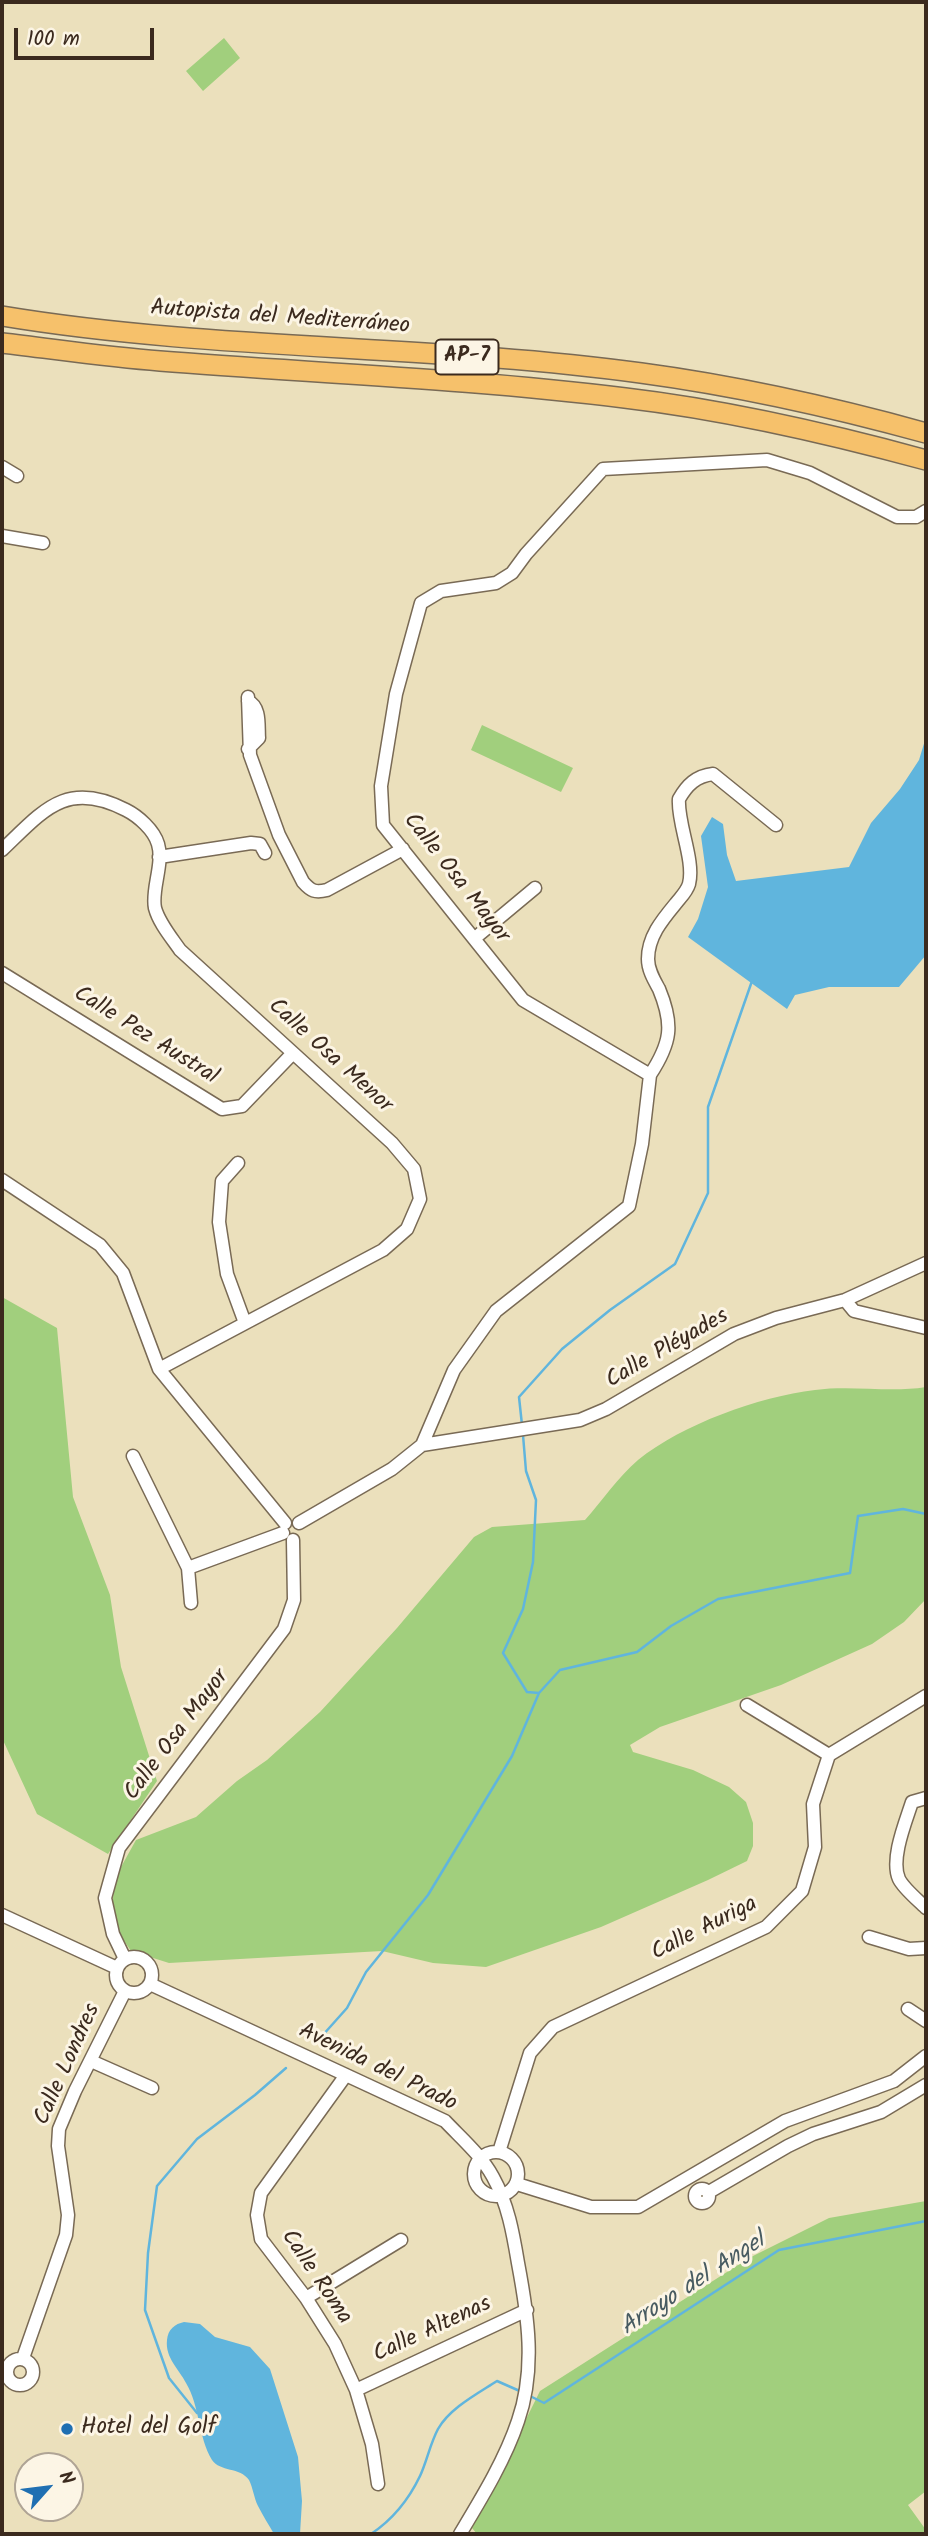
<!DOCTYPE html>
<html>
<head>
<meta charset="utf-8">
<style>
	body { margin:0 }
	#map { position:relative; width:928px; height:2536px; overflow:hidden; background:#ebe0bc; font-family:Kalam,sans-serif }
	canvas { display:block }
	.frame { position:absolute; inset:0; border:4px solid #3b2a1e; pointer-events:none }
	.north { position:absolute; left:14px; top:2452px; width:70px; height:70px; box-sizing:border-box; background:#fcf5e5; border:2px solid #afa495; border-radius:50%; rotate:62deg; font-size:19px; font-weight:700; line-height:28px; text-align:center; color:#3b2a1e }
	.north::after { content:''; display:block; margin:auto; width:24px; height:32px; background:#1f6fb2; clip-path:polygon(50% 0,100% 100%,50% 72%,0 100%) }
	.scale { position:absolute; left:14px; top:28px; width:140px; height:32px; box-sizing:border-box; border:4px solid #3b2a1e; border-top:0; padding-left:9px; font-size:21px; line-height:24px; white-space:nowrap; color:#3b2a1e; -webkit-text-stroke:5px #fcf5e5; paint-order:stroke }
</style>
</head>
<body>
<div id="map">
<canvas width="928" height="2536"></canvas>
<div class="frame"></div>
<div class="north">N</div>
<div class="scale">100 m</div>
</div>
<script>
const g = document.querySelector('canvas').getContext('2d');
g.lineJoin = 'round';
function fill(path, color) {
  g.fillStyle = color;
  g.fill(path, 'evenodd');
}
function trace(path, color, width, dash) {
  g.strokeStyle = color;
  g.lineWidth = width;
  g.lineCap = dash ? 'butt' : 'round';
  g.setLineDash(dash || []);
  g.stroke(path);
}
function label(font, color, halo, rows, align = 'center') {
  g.font = font + ' Kalam,sans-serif';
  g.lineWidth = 6;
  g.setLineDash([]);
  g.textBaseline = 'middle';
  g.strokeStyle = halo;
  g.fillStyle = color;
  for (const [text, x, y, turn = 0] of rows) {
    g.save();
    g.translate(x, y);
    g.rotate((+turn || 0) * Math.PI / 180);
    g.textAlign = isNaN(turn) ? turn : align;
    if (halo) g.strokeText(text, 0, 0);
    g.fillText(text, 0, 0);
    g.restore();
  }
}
fill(new Path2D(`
	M 224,38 L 240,58 L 203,91 L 186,71 Z
	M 482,725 L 573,768 L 561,792 L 471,750 Z
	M 2,1297 L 57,1328 L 73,1497 L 110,1595 L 121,1667 L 157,1781 L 108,1854 L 37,1814 L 2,1738 Z
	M 926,1387 L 926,1599 L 904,1622 L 872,1644 L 781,1685 L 660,1727 L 630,1745 L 633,1752 L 693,1770 L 729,1787 L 746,1802 L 753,1823 L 753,1846 L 747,1861 L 708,1880 L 601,1927 L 486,1967 L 433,1963 L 382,1951 L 169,1963 L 131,1951 L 120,1935 L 112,1905 L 116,1876 L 136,1840 L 196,1817 L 237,1781 L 267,1760 L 320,1712 L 397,1628 L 474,1537 L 492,1527 L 585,1520 C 602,1501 618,1477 638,1460 C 683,1424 758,1397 815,1390 C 852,1385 890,1393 926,1387 Z
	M 926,2201 L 926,2491 L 908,2505 L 926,2530 L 926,2534 L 477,2534 L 472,2528 L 540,2391 L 749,2258 L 829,2218 Z`), '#a1cf7d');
fill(new Path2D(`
	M 926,737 L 926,955 L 899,987 L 829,987 L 795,995 L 787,1009 L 688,937 L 698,919 L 708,887 L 701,836 L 712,817 L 723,824 L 727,855 L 736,881 L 849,867 L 871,823 L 900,789 L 919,760 Z
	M 184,2322 L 200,2324 L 215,2337 L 250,2347 L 270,2369 L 298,2457 L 302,2501 L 300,2534 L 274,2534 C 269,2525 263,2516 258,2506 C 254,2498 253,2488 249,2480 C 240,2467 220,2472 212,2460 C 198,2437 200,2406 186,2383 C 179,2369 165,2358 167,2340 C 168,2329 175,2324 184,2322 Z`), '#60b5dd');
trace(new Path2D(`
	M 522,1425 L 519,1397 L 562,1349 L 610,1310 L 675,1264 L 708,1193 L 708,1107 L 752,981
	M 523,1435 L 526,1471 L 536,1500 L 533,1562 L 523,1609 L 503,1653 L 527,1692 L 539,1693
	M 322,2036 L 347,2008 L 366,1972 L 428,1895 L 512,1756 L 539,1693 L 560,1670 L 637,1652 L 671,1626 L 718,1599 L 850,1573 L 858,1516 L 903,1509 L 926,1514
	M 528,2395 L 544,2403 L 779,2250 L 926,2221
	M 197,2413 L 169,2378 L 145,2310 L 148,2253 L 157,2186 L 197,2139 L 255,2095 L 286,2068
	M 371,2534 C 392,2520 409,2499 420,2476 C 427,2461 430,2444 438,2429 C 450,2408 477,2394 497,2381 L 522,2392`), '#60b5dd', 2.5);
const minor = new Path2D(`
	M 2,467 L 17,476
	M 2,536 L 43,543
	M 248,697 L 250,755 L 279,835 L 303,882 C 311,891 315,893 327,890 L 403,849
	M 248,749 L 259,738 C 258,726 261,707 248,701
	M 2,850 C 43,811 66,779 126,810 C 138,816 154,830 158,844 C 164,864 151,890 155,908 C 159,923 171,937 180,950 L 392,1143 L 414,1169 L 420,1199 L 407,1229 L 383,1250 L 159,1369
	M 159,857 L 251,843 L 260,844 L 265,853
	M 475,938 L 535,888
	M 2,973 L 222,1109 L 242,1106 L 293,1053
	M 650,1075 C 671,1043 674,1025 659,989 C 654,980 648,970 648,959 C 648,936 663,919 677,902 C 681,897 687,891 689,884 C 695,860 677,823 679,799 C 687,785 696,776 713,774 L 776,825
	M 238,1163 L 222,1181 L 219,1222 L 227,1274 L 245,1323
	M 2,1180 L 100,1245 L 123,1273 L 159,1369 L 285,1523
	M 845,1300 L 854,1311 L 926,1328
	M 422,1445 L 580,1420 L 606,1409 L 734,1334 L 776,1318 L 845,1300 L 926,1263
	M 133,1456 L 188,1568 L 191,1603
	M 299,1523 L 392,1469 L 422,1445 L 454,1370 L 496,1311 L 629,1206 L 642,1144 L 650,1075 L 523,1000 L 383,825 L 381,786 L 396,694 L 421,603 L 441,591 L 496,583 L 512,573 L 526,554 L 603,469 L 767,460 L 810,473 L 897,517 L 916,517 L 926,511
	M 188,1568 L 283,1533
	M 747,1705 L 829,1755
	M 926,1798 L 912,1802 C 906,1821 890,1859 899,1879 C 904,1889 918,1900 926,1908
	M 2,1915 L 117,1968
	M 869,1937 L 909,1949 L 926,1948
	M116 1975a18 18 0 1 1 36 0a18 18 0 1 1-36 0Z
	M 125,1959 L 113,1934 L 105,1898 L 119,1848 L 284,1629 L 294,1600 L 293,1540
	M 150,1984 L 445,2121 C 462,2139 481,2155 493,2177 C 508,2204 513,2233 518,2263 C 528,2316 536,2369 518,2421 C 505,2460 481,2499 460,2534
	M 908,2009 L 926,2021
	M 91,2061 L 152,2088
	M 346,2075 L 261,2193 L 257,2215 L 261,2239 L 306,2298 L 335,2344 L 356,2390 L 372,2444 L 378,2484
	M474 2174a22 22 0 1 1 44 0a22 22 0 1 1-44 0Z
	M 499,2152 L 530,2053 L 553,2027 L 766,1927 L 802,1891 L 815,1847 L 813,1804 L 829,1755 L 926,1696
	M 517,2184 L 591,2207 L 638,2207 L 785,2121 L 894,2081 L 926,2056
	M695 2196a7 7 0 1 1 14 0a7 7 0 1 1-14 0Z
	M 709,2192 L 788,2146 L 813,2134 L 881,2112 L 926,2085
	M 306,2298 L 401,2240
	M 23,2358 L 66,2235 L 68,2215 L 58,2146 L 59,2129 L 75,2091 L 125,1991
	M7 2372a13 13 0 1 1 26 0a13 13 0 1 1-26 0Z
	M 356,2390 L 527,2310`);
const highway = new Path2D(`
	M 2,316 C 213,351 429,344 641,373 C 738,386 832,407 926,433
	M 2,343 C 54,349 107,357 160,361 C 315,373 471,379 625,398 C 727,410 827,433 926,460`);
trace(minor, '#796a55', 15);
trace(highway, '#796a55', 22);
trace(minor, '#fff', 12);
trace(highway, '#f6c16b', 19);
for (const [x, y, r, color] of [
	[67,2429,7,"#1f6fb2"]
]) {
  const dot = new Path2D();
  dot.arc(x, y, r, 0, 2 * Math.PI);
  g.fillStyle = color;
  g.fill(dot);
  trace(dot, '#fcf5e5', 2.5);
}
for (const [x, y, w] of [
	[467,357,63]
]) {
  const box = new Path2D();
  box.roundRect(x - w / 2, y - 17.5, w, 35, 5);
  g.fillStyle = '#fcf5e5';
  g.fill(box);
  trace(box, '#3b2a1e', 2);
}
label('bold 21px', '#3b2a1e', null, [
	["AP-7",467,357]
]);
label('23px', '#3b2a1e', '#fcf5e5', [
	["Autopista del Mediterráneo",280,319,4],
	["Calle Osa Mayor",455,879,52],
	["Calle Pez Austral",145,1037,32],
	["Calle Osa Menor",329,1057,42],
	["Calle Pléyades",668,1350,-30],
	["Calle Osa Mayor",178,1736,-53],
	["Calle Auriga",705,1930,-27],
	["Calle Londres",69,2065,-66],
	["Avenida del Prado",377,2069,26],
	["Calle Roma",315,2278,56],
	["Calle Altenas",433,2331,-25]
]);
label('23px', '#3b2a1e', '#fcf5e5', [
	["Hotel del Golf",81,2429]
], 'left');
label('italic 24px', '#485b61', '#fcf5e5', [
	["Arroyo del Angel",694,2286,-33]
]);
</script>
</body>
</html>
